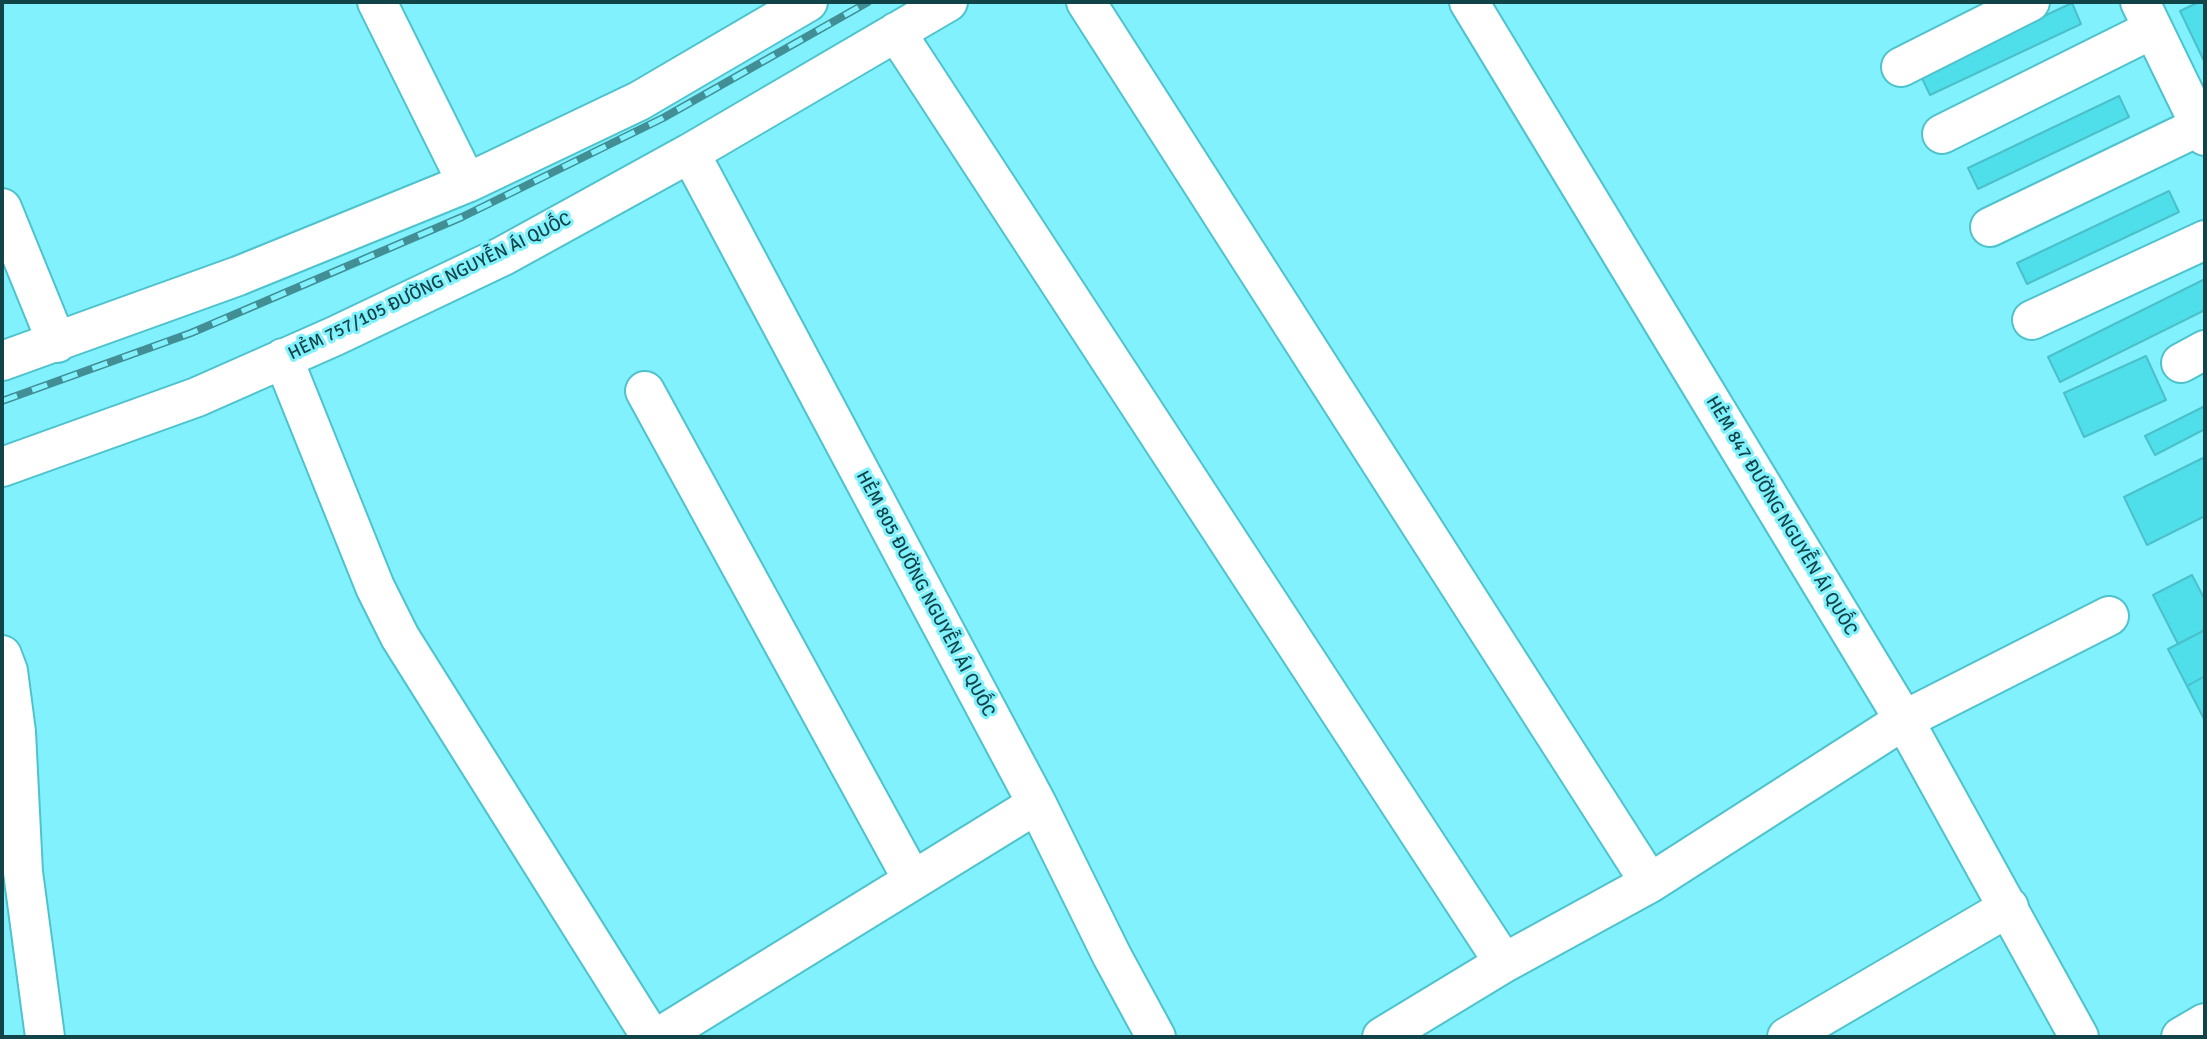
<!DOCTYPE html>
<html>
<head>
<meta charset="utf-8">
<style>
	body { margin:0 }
	#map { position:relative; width:2207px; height:1039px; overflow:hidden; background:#81f2fd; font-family:Signika,sans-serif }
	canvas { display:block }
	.frame { position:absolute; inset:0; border:4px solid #114448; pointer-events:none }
</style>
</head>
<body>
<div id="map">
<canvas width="2207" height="1039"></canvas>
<div class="frame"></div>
</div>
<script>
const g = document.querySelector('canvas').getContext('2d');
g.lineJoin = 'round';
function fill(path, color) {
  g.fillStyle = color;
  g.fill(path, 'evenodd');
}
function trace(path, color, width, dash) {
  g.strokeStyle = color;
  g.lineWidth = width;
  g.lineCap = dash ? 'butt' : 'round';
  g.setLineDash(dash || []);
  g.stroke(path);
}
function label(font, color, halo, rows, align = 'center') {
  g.font = font + ' Signika,sans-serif';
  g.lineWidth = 6;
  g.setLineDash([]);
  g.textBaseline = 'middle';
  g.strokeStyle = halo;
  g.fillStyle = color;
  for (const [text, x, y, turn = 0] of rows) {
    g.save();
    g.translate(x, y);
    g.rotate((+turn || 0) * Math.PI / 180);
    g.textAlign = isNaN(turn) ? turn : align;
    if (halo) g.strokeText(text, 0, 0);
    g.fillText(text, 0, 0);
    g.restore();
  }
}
const building = new Path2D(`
	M 2199,2 L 2205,2 L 2205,63 L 2180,11 Z
	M 2072,3 L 2081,24 L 1930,95 L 1920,74 Z
	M 2119,96 L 2129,117 L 1978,189 L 1968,168 Z
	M 2169,191 L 2179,212 L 2027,284 L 2017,263 Z
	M 2205,279 L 2205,310 L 2060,382 L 2048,357 Z
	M 2146,356 L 2166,400 L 2084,437 L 2064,393 Z
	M 2205,406 L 2205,429 L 2155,455 L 2145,436 Z
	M 2205,457 L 2205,516 L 2147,545 L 2124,497 Z
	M 2192,575 L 2205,600 L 2205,630 L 2178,644 L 2153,595 Z
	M 2205,630 L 2205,676 L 2187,686 L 2168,649 Z
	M 2205,676 L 2205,721 L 2187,686 Z`);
fill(building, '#4fdfeb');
trace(building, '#4bc0cb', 2);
const minor = new Path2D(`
	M 377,2 L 467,183
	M 1086,2 L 1650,883
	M 1469,2 L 1904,720 L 2079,1037
	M 2140,2 L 2205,136
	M 896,32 L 1504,963
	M 1901,67 L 2030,2
	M 1942,134 L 2153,29
	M 690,153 L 1037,804 L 1112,956 L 1156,1037
	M 2,208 L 57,343
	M 1990,227 L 2200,126
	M 2032,320 L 2205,240
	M 283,358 L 375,587 L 400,637 L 651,1037
	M 2,361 L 238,276 L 467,183 L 639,101 L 808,2
	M 2181,363 L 2205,350
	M 645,391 L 912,879
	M 2,467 L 197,397 L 335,336 L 503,256 L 690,153 L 948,2
	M 2,655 L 8,671 L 16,732 L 23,872 L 45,1037
	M 659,1037 L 1037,804
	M 1382,1037 L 1504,963 L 1650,883 L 1904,720 L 2109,616
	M 1787,1037 L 2009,907
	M 2181,1037 L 2205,1023`);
trace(minor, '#4ec2cd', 42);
trace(minor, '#fff', 38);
const rail = new Path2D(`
	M 2,401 L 191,333 L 462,217 L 663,118 L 868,2`);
trace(rail, '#418e95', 8);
trace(rail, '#81f2fd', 5, [16]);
label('18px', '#114448', '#81f2fd', [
	["HẺM 757/105 ĐƯỜNG NGUYỄN ÁI QUỐC",430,287,-26],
	["HẺM 847 ĐƯỜNG NGUYỄN ÁI QUỐC",1781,516,59],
	["HẺM 805 ĐƯỜNG NGUYỄN ÁI QUỐC",925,594,62]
]);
</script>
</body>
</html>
